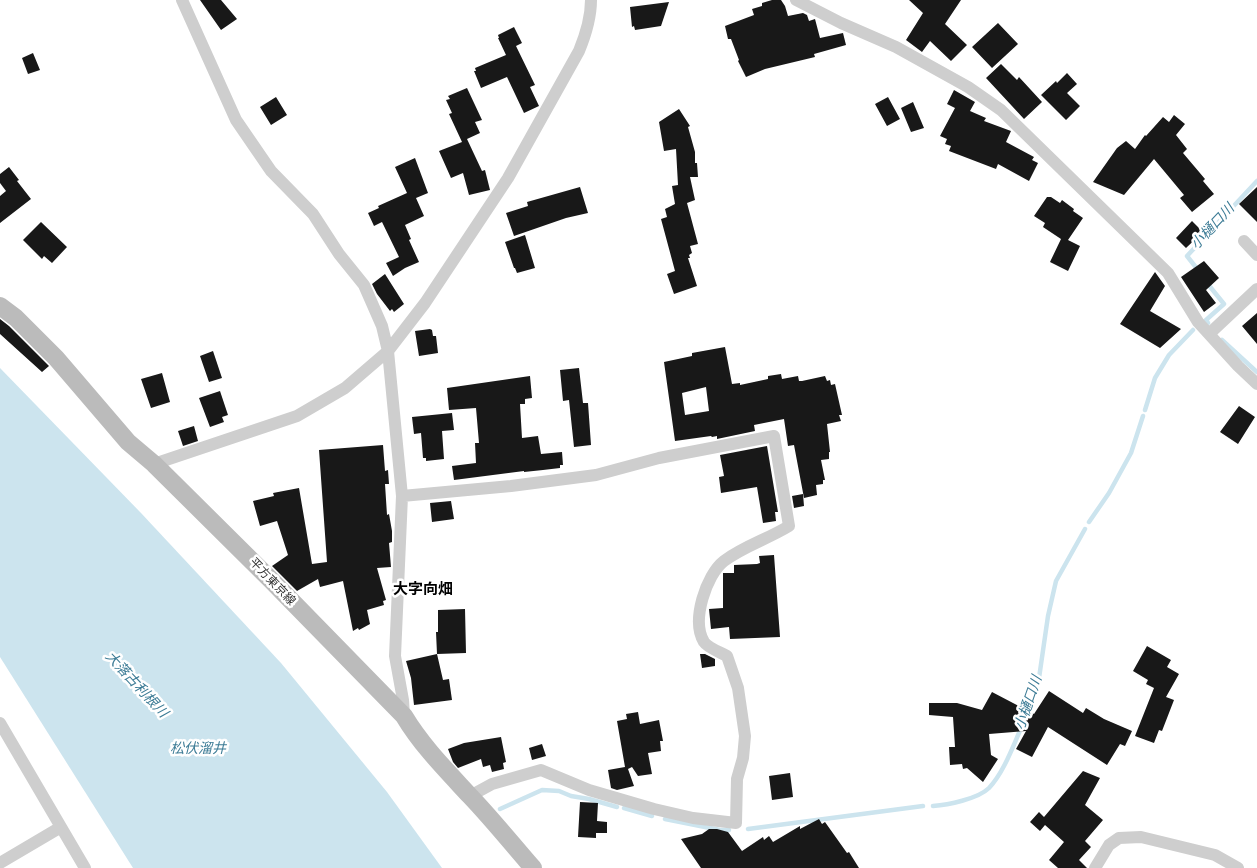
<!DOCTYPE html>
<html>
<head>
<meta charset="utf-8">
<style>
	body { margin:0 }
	canvas { display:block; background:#fff }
</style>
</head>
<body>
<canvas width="1257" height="868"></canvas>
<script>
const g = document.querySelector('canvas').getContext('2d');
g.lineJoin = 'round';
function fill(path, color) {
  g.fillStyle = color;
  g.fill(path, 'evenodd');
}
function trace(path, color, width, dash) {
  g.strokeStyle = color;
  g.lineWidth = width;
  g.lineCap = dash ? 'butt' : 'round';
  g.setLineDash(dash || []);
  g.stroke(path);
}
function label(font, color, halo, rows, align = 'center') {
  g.font = font + ' "Varela Round","Noto Sans JP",sans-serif';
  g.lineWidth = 5;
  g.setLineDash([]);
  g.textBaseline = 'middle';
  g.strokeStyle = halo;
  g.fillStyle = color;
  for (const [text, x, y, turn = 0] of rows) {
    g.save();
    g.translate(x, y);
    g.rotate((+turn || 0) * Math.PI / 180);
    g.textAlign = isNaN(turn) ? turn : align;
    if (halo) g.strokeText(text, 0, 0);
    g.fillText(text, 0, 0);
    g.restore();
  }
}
fill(new Path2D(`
	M 0,368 L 141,513 L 281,663 L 387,792 L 442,868 L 133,868 L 0,657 Z`), '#cce4ee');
trace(new Path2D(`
	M 1198,270 L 1187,256 L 1257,181
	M 1207,283 L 1224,304 L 1206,320 L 1208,323
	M 1222,340 L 1257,372
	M 1145,410 L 1155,378 L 1169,355 L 1193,330
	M 1089,522 L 1109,493 L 1131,453 L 1143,416
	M 1027,717 L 1038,685 L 1048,616 L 1056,581 L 1085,529
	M 933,806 C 947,805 978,799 989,788 C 1004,772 1013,746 1022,726
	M 624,808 L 652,816
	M 500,809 L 542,790 L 559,791 L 571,796 L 589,799 L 617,807
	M 665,819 L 720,830 L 729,830
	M 748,829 L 923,806`), '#cce4ee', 4.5);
fill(new Path2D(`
	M 200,0 L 221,0 L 237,19 L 221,30 Z
	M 772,0 L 781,0 L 785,6 L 788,16 L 803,13 L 807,15 L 809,21 L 815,19 L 820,38 L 843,33 L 846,45 L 814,54 L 815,57 L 765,69 L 746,77 L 738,61 L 739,60 L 731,39 L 728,39 L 725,26 L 754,15 L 752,9 L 762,6 L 762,3 Z
	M 909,0 L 961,0 L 945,24 L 967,45 L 951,61 L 930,41 L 922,52 L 906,40 L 923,13 Z
	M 669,2 L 661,26 L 635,30 L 634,26 L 632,27 L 630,7 Z
	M 998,23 L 1018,44 L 992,68 L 972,47 Z
	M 514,27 L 522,43 L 516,46 L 535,85 L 530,87 L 539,106 L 524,113 L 507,77 L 481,88 L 474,71 L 476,71 L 475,68 L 506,55 L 498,38 L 499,38 L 498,35 Z
	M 33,53 L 40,70 L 28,74 L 22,58 Z
	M 1001,64 L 1017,80 L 1019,77 L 1042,102 L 1024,119 L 986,78 Z
	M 1067,73 L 1077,84 L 1067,93 L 1080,106 L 1066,120 L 1041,95 L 1056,81 L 1057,83 Z
	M 467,88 L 482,120 L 475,122 L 480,133 L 467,139 L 482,171 L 485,170 L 490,190 L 469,195 L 463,173 L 451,178 L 439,151 L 462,142 L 449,114 L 452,113 L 446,100 L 450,99 L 448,96 Z
	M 954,90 L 975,102 L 970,111 L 986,118 L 984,121 L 1011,131 L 1006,142 L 1034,157 L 1032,160 L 1038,163 L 1029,181 L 998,164 L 996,169 L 949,151 L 951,146 L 945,144 L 947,139 L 940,136 L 955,108 L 947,104 Z
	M 276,97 L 287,115 L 271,125 L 260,107 Z
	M 888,97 L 900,119 L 887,126 L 875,104 Z
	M 913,102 L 924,128 L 911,132 L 901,108 Z
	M 679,109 L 690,126 L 688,127 L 695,152 L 695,163 L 697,163 L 698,177 L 690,177 L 695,200 L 687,203 L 698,244 L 690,246 L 692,253 L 689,255 L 690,258 L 688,258 L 697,286 L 674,294 L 667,274 L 675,271 L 661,219 L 667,217 L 665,209 L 675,204 L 672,186 L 678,185 L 676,149 L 664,151 L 659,122 Z
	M 1174,115 L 1185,124 L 1176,135 L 1187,149 L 1183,153 L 1205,179 L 1203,181 L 1214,194 L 1192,212 L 1180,198 L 1184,195 L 1154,159 L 1124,195 L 1093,182 L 1117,148 L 1126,141 L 1135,149 L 1145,135 L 1146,136 L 1163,117 L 1169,122 Z
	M 415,158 L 428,193 L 416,198 L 424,216 L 405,225 L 411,239 L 409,240 L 419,262 L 405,268 L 393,276 L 386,263 L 399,257 L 382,222 L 374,226 L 368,213 L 379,208 L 378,206 L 407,193 L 395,167 Z
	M 9,167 L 19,180 L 17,181 L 31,199 L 0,223 L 0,196 L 6,191 L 0,183 L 0,174 Z
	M 580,187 L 588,213 L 566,218 L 514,236 L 506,213 L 528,206 L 527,202 Z
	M 1257,187 L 1257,222 L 1239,204 Z
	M 1047,197 L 1051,197 L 1060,203 L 1062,200 L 1074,209 L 1073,211 L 1083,218 L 1068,240 L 1080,246 L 1068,271 L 1050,262 L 1061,239 L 1043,227 L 1045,223 L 1034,216 Z
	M 1192,221 L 1203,232 L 1186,248 L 1176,238 Z
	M 41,222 L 67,247 L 52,263 L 44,256 L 42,259 L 23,240 Z
	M 525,235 L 535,268 L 517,273 L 515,268 L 514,268 L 505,242 Z
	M 1204,261 L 1219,278 L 1206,290 L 1216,303 L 1204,312 L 1181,277 Z
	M 1155,272 L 1165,286 L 1150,311 L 1181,329 L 1160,348 L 1120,324 Z
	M 385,274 L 404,304 L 394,312 L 392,309 L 390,311 L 377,294 L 372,284 Z
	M 1257,313 L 1257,344 L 1242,326 Z
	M 0,319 L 9,326 L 49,366 L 42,372 L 0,334 Z
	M 430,329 L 432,330 L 433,336 L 436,336 L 438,353 L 419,356 L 415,331 Z
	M 725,347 L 732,384 L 740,383 L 740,385 L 768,379 L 768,376 L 781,374 L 782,379 L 798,376 L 799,381 L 802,381 L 825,376 L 827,381 L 830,380 L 831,385 L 835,384 L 842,415 L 839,415 L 841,421 L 827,424 L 830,452 L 829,452 L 829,459 L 821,460 L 825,480 L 823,480 L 823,484 L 816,485 L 817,495 L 804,498 L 794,445 L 788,446 L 784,419 L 754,425 L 755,431 L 717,439 L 717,436 L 712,437 L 711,436 L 675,441 L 664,362 L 692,356 L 692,353 ZM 706,387 L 709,411 L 685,415 L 682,393 Z
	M 213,351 L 222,378 L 209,382 L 200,356 Z
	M 579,368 L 583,403 L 588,403 L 591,445 L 574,447 L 569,400 L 563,401 L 560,370 Z
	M 162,373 L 170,402 L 151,408 L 141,379 Z
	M 530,376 L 532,398 L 525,399 L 525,404 L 520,404 L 522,438 L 538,436 L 541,454 L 562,452 L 563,465 L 560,465 L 560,468 L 543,470 L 524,472 L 524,471 L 454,480 L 452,466 L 476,463 L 475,443 L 479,443 L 476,408 L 449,410 L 447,388 Z
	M 220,391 L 228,415 L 222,417 L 224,422 L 210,427 L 199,398 Z
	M 1239,406 L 1255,417 L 1238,444 L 1220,432 Z
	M 452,413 L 454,430 L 442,431 L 444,459 L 426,461 L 426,458 L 423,458 L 421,433 L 414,434 L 412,417 Z
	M 194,426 L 198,441 L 183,446 L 178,431 Z
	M 383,445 L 385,471 L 388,470 L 389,484 L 385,484 L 387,515 L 389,514 L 392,531 L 392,542 L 389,543 L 391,567 L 377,568 L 386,600 L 383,601 L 384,605 L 367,610 L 370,624 L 359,630 L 358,628 L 353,631 L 343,581 L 320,587 L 318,579 L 297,591 L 272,566 L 288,555 L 277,521 L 260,526 L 253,501 L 274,496 L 273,493 L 299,488 L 312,564 L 327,562 L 319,450 Z
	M 767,446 L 778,512 L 775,512 L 776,521 L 763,523 L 757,487 L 721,493 L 719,477 L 724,476 L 720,455 Z
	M 803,494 L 804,506 L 794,508 L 792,496 Z
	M 451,501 L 454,519 L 432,522 L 430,503 Z
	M 774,555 L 780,637 L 730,639 L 729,627 L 711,629 L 709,609 L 723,608 L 723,573 L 734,573 L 734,565 L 757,564 L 760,563 L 759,556 Z
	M 465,609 L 466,653 L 437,654 L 436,632 L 438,632 L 438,610 Z
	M 1147,646 L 1171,660 L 1167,667 L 1179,674 L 1166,697 L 1174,700 L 1162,731 L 1159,730 L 1154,743 L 1135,736 L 1154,688 L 1146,684 L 1148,680 L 1133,671 Z
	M 437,654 L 443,680 L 449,679 L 452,700 L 414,705 L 411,678 L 406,661 Z
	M 700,654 L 705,654 L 715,659 L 715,666 L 702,668 Z
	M 1049,691 L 1083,713 L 1086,708 L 1104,719 L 1132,731 L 1125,746 L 1120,744 L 1107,765 L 1048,727 L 1032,757 L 1016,749 L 1026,731 L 989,734 L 991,755 L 998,759 L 983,782 L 967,768 L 963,769 L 962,764 L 950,765 L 949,747 L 955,747 L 953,717 L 929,715 L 929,703 L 957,703 L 982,710 L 992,692 L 1034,714 Z
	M 638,712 L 640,724 L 659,720 L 663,741 L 660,741 L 661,751 L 648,753 L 652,774 L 638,776 L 632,767 L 628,769 L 634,786 L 617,790 L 611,788 L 608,770 L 625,767 L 617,721 L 627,719 L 626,714 Z
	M 501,737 L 506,762 L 503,763 L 504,769 L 492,772 L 490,765 L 483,767 L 481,759 L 458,768 L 453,762 L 448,749 L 464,743 Z
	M 542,744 L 546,756 L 532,760 L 529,748 Z
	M 1083,771 L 1100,778 L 1085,805 L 1103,820 L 1085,841 L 1091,847 L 1079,860 L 1087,868 L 1058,868 L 1049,860 L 1064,842 L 1045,825 L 1040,831 L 1030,822 L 1039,812 L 1044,817 Z
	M 790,773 L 793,797 L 772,800 L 769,776 Z
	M 580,802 L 598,803 L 597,821 L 607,822 L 607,833 L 596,833 L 596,838 L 578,837 Z
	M 819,819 L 822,824 L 825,822 L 847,853 L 849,852 L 859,868 L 701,868 L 681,839 L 702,834 L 709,829 L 717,829 L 728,832 L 742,851 L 763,837 L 764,840 L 769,836 L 773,842 L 800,826 L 800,829 Z`), '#181818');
trace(new Path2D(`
	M 182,0 L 236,120 L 271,171 L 313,214 L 339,254 L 364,285 L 382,326 L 388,351 L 402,496 L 395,656 L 403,700 L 404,716
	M 796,0 L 841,23 L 896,47 L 968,87 L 1001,110 L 1168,273 L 1198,322 L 1238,366 L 1257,384
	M 1244,241 L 1257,255
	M 1209,334 L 1257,289
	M 154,464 L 297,416 L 345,388 L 388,351 L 425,303 L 508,178 L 579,51 C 586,34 591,18 591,0
	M 402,496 L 511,486 L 596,475 L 659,458 L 774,436 L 789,526 C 768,539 744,546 724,561 C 706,575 691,621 704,642 C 708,648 720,652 727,656 L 738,688 L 745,736 L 743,758 L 737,779 L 736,823 L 693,818 L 654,809 L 589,790 L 541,770 L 492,784 L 470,796
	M 0,723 L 85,868
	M 0,863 L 61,827
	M 1095,868 L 1109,845 L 1119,838 L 1141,837 L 1215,855 L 1238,868`), '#cecece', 12);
trace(new Path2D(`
	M 0,306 L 16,318 L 56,358 L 128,442 L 154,464 L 272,581 L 404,716 C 422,746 446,770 470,796 C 492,819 512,844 533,868`), '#bbb', 18);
label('12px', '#313131', '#fff', [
	["平方東京線",272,582,46]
]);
label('italic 14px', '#3d7c96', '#fff', [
	["小樋口川",1213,227,-47],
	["大落古利根川",136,685,47],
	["小樋口川",1029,703,-71],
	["松伏溜井",198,749]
]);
label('bold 15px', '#000', '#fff', [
	["大字向畑",423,590]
]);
</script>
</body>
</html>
